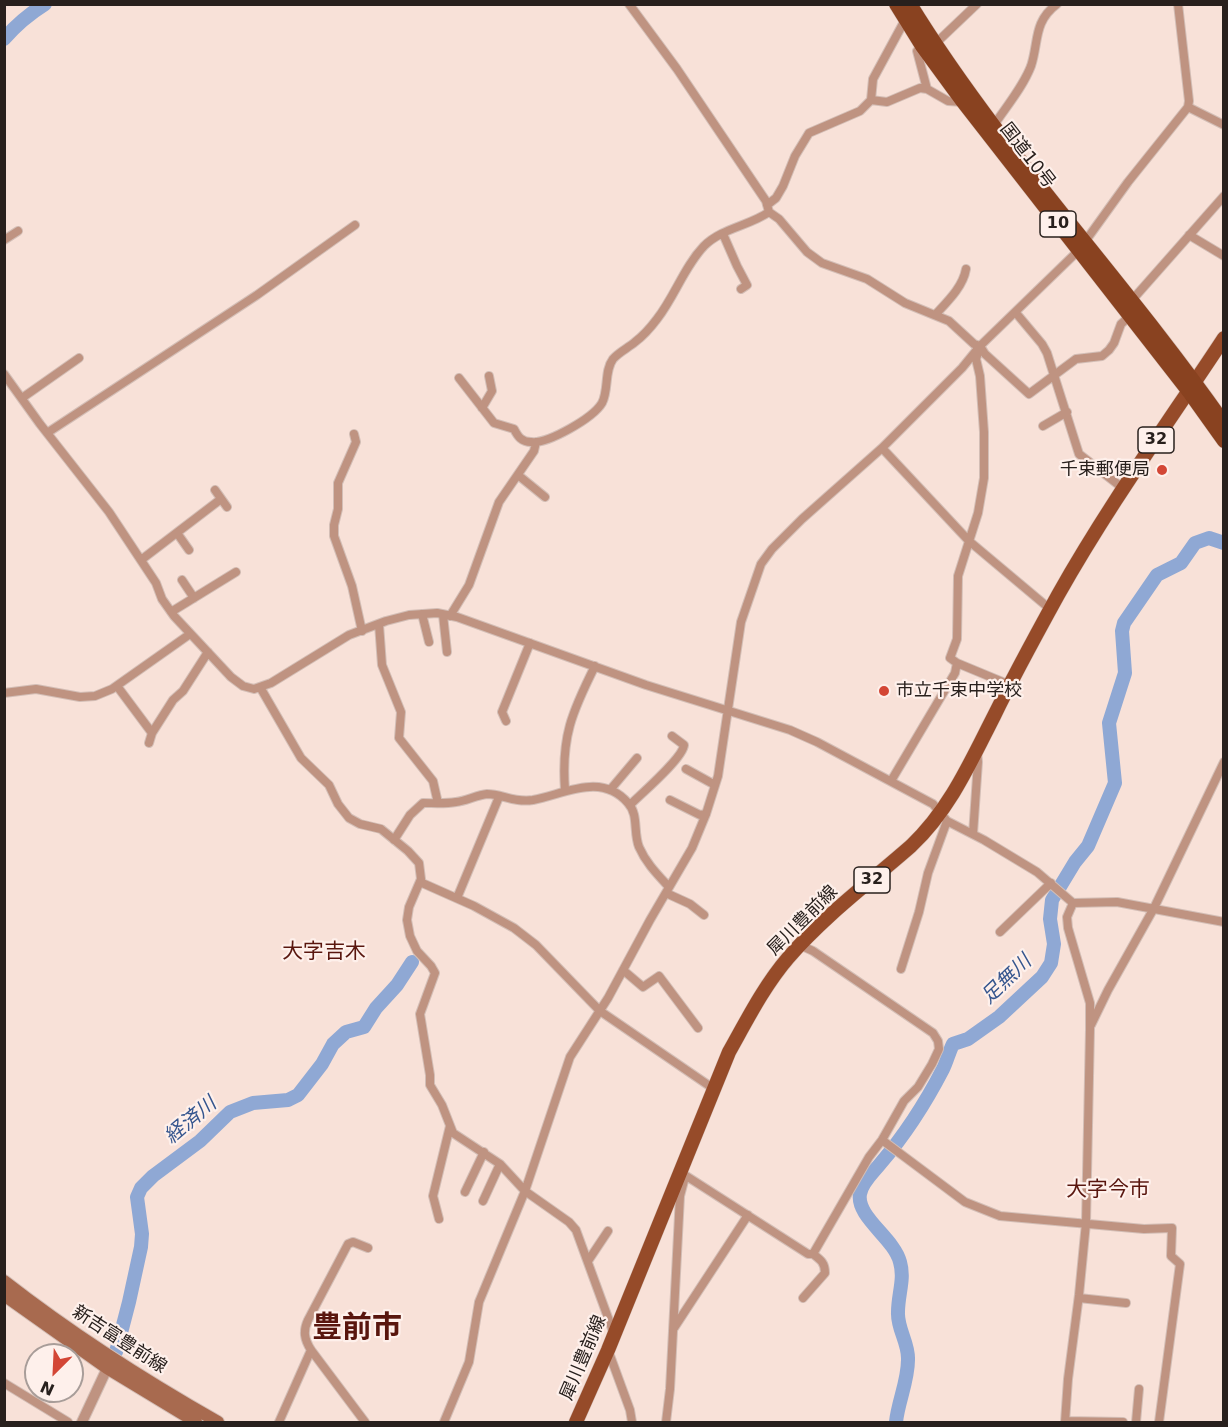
<!DOCTYPE html>
<html>
<head>
<meta charset="utf-8">
<style>
	body { margin:0 }
	#map { position:relative; width:1228px; height:1427px; overflow:hidden; background:#f8e1d8; font-family:"DejaVu Sans",sans-serif }
	canvas { display:block }
	.frame { position:absolute; inset:0; border:6px solid #28201d; pointer-events:none }
	.north { position:absolute; left:24px; top:1343px; width:60px; height:60px; box-sizing:border-box; background:#fef0eb; border:2px solid #a89d99; border-radius:50%; rotate:204deg; font-size:16px; font-weight:700; line-height:24px; text-align:center; color:#28201d }
	.north::after { content:''; display:block; margin:auto; width:21px; height:27px; background:#d34635; clip-path:polygon(50% 0,100% 100%,50% 72%,0 100%) }
</style>
</head>
<body>
<div id="map">
<canvas width="1228" height="1427"></canvas>
<div class="frame"></div>
<div class="north">N</div>
</div>
<script>
const g = document.querySelector('canvas').getContext('2d');
g.lineJoin = 'round';
function trace(path, color, width, dash) {
  g.strokeStyle = color;
  g.lineWidth = width;
  g.lineCap = dash ? 'butt' : 'round';
  g.setLineDash(dash || []);
  g.stroke(path);
}
function label(font, color, halo, rows, align = 'center') {
  g.font = font + ' "DejaVu Sans","Noto Sans JP",sans-serif';
  g.lineWidth = 4.5;
  g.setLineDash([]);
  g.textBaseline = 'middle';
  g.strokeStyle = halo;
  g.fillStyle = color;
  for (const [text, x, y, turn = 0] of rows) {
    g.save();
    g.translate(x, y);
    g.rotate((+turn || 0) * Math.PI / 180);
    g.textAlign = isNaN(turn) ? turn : align;
    if (halo) g.strokeText(text, 0, 0);
    g.fillText(text, 0, 0);
    g.restore();
  }
}
trace(new Path2D(`
	M 4,39 C 16,25 29,14 45,4
	M 116,1352 L 129,1302 L 141,1247 L 142,1234 L 137,1197 L 141,1188 L 153,1176 L 200,1141 L 230,1112 L 253,1103 L 288,1100 L 298,1095 L 322,1064 L 333,1044 L 346,1032 L 364,1027 L 376,1008 L 397,985 L 412,962
	M 896,1422 C 898,1402 908,1381 908,1360 C 909,1343 897,1329 898,1312 C 898,1294 905,1279 900,1262 C 894,1238 856,1217 860,1194 C 862,1182 873,1173 880,1164 C 904,1136 926,1102 943,1069 C 947,1061 949,1052 953,1044 L 968,1039 L 999,1017 L 1042,977 L 1051,963 L 1054,944 L 1050,919 L 1052,900 L 1075,862 L 1088,846 L 1115,783 L 1109,723 L 1125,673 L 1122,631 L 1124,623 L 1157,575 L 1181,563 L 1195,543 L 1209,538 L 1224,543`), '#8fa8d4', 14);
const minor = new Path2D(`
	M 629,4 L 677,69 L 766,201 L 769,212 L 779,219 L 807,252 L 822,263 L 867,279 L 905,303 L 949,321 L 974,344 L 980,346 L 985,354 L 1029,394 L 1076,359 L 1102,356 L 1109,350 L 1114,343 L 1121,324 L 1130,316 L 1133,299 L 1224,196
	M 927,89 L 917,51 L 922,46 L 935,44 L 977,4
	M 871,100 L 887,102 L 920,88 L 927,89 L 948,101 L 963,102
	M 1188,107 L 1224,125
	M 994,125 C 1006,107 1023,87 1031,66 C 1039,42 1033,22 1057,4
	M 767,205 L 776,198 L 783,186 L 795,156 L 809,133 L 860,111 L 871,100 L 873,79 L 905,20
	M 723,234 L 737,266 L 747,285 L 741,289
	M 1189,235 L 1224,256
	M 4,240 L 18,231
	M 1016,313 L 1042,344 L 1047,353 L 1079,454 L 1124,489
	M 935,315 C 947,302 963,287 966,269
	M 979,349 L 976,359 L 980,376 L 984,432 L 984,478 L 978,513 L 958,576 L 957,639 L 950,658 L 957,663 L 1010,685
	M 4,374 L 40,424 L 109,512 L 156,583 L 162,599 L 174,616 L 231,677 L 243,686 L 254,689 L 271,683 L 349,635 L 386,621 L 409,615 L 437,613 L 457,617 L 646,685 L 790,730 L 817,742 L 933,804 L 947,821 L 984,840 L 1037,872 L 1073,903 L 1117,902 L 1224,922
	M 459,378 L 494,423 L 514,429 C 518,437 522,442 531,442 C 548,444 593,418 602,403 C 609,390 604,371 613,359 C 619,352 628,348 635,342 C 643,336 651,327 657,319 C 675,296 684,267 704,246 C 722,228 749,226 769,212
	M 22,398 L 79,358
	M 482,408 L 492,391 L 489,376
	M 1043,426 L 1067,412
	M 47,433 L 257,295 L 355,225
	M 354,434 L 356,442 L 338,483 L 338,509 L 334,525 L 334,536 L 352,586 L 362,631
	M 882,448 L 969,541 L 1050,609
	M 518,475 L 545,497
	M 215,490 L 227,507
	M 177,533 L 189,550
	M 141,560 L 221,499
	M 182,580 L 194,598
	M 171,612 L 236,572
	M 422,614 L 429,642
	M 443,615 L 447,652
	M 450,616 L 469,585 L 499,502 L 534,451 L 536,442
	M 379,624 L 382,665 L 401,712 L 399,738 L 433,781 L 438,803
	M 117,686 L 152,733 L 149,743
	M 260,687 L 301,758 L 329,785 L 338,804 L 349,818 L 360,824 L 381,829 L 408,851 L 419,863 L 421,879 L 409,907 L 407,920 L 410,936 L 417,951 L 431,966 L 435,973 L 420,1014 L 430,1075 L 430,1085 L 442,1105 L 453,1133 L 500,1164 L 525,1191 L 569,1222 L 576,1230 L 614,1334
	M 4,693 L 36,689 L 80,697 L 95,696 L 112,689 L 190,634
	M 506,721 L 502,712 L 530,643
	M 152,733 L 173,700 L 183,691 L 208,652
	M 686,769 L 715,785
	M 891,781 L 955,673 L 957,663
	M 565,790 C 561,737 572,712 595,666
	M 610,790 L 637,758
	M 670,800 L 700,815 L 706,814
	M 630,805 C 642,793 683,758 684,745 L 672,736
	M 973,834 L 978,762 L 977,751
	M 394,840 L 410,815 L 423,803 C 434,803 445,804 456,802 C 466,801 477,795 487,794 C 502,794 514,803 533,800 C 565,794 601,772 628,803 C 639,815 633,832 639,847 C 646,863 657,874 669,887
	M 420,882 L 474,906 L 514,928 L 536,945 L 600,1011 L 714,1089
	M 666,893 L 690,904 L 704,915
	M 457,898 L 499,797
	M 1000,932 L 1051,883
	M 901,969 L 919,912 L 928,873 L 947,821
	M 623,970 L 643,987 L 659,976 L 698,1028
	M 1091,1025 L 1108,990 L 1154,908 L 1224,762
	M 882,1140 L 965,1202 L 1000,1216 L 1144,1229 L 1172,1228 L 1171,1256 L 1180,1264 L 1159,1422
	M 680,1172 L 808,1254 L 813,1254 L 869,1157 L 882,1140 L 904,1101 L 918,1087 L 932,1064 L 939,1049 L 938,1041 L 933,1033 L 813,951 L 800,945
	M 465,1192 L 484,1152
	M 483,1201 L 500,1164
	M 439,1219 L 433,1196 L 450,1126
	M 588,1261 L 608,1231
	M 803,1298 L 825,1273 C 825,1263 821,1260 813,1254
	M 1079,1298 L 1126,1303
	M 674,1328 L 748,1215
	M 608,1350 L 630,1410 L 632,1422
	M 4,1383 L 68,1422
	M 1065,1421 L 1123,1422
	M 279,1422 L 311,1350
	M 365,1422 L 311,1350 C 304,1339 303,1331 308,1320 L 348,1244 L 353,1242 L 368,1248
	M 444,1422 L 469,1362 L 479,1302 L 525,1191 L 570,1057 L 608,998 L 650,920 L 692,848 L 706,814 L 718,776 L 741,622 L 761,564 L 772,549 L 802,519 L 882,448 L 962,368 L 980,346 L 1079,250 L 1128,182 L 1188,107 L 1189,101 L 1178,4
	M 666,1422 L 670,1389 L 680,1196 L 685,1177
	M 1065,1422 L 1068,1379 L 1079,1295 L 1086,1223 L 1090,1029 L 1090,1003 L 1068,928 L 1067,917 L 1073,903
	M 1136,1422 L 1139,1389`);
const tertiary = new Path2D(`
	M 82,1422 L 111,1360`);
const secondary = new Path2D(`
	M 4,1281 C 72,1334 144,1380 218,1422
	M 4,1295 L 107,1368 L 196,1422`);
const primary = new Path2D(`
	M 576,1422 L 608,1350 L 729,1052 C 747,1020 764,986 788,958 C 824,916 870,882 911,846 C 950,809 970,763 994,716 C 1014,675 1036,635 1058,595 C 1108,506 1168,423 1224,338`);
const trunk = new Path2D(`
	M 896,4 L 922,46 L 963,102 L 1189,392 L 1224,441
	M 910,4 C 1001,152 1124,280 1224,423`);
trace(minor, '#d3beb6', 10);
trace(tertiary, '#d3beb6', 12);
trace(secondary, '#d3beb6', 14);
trace(primary, '#d3beb6', 15);
trace(trunk, '#d3beb6', 15);
trace(minor, '#bf9381', 8);
trace(tertiary, '#bf9381', 10);
trace(secondary, '#a86a4f', 12);
trace(primary, '#964b29', 14);
trace(trunk, '#894220', 14);
for (const [x, y, r, color] of [
	[1162,470,6,"#d34635"],
	[884,691,6,"#d34635"]
]) {
  const dot = new Path2D();
  dot.arc(x, y, r, 0, 2 * Math.PI);
  g.fillStyle = color;
  g.fill(dot);
  trace(dot, '#fef0eb', 2);
}
for (const [x, y, w] of [
	[1058,224,36],
	[1156,440,36],
	[872,880,36]
]) {
  const box = new Path2D();
  box.roundRect(x - w / 2, y - 13, w, 26, 4.5);
  g.fillStyle = '#fef0eb';
  g.fill(box);
  trace(box, '#28201d', 1.5);
}
label('bold 16px', '#28201d', null, [
	["10",1058,224],
	["32",1156,440],
	["32",872,880]
]);
label('18px', '#28201d', '#fef0eb', [
	["国道10号",1027,156,52],
	["犀川豊前線",803,921,-45],
	["新吉富豊前線",119,1340,33],
	["犀川豊前線",584,1358,-67]
]);
label('18px', '#28201d', '#fef0eb', [
	["千束郵便局",1150,470],
	["市立千束中学校",896,691,"left"]
], 'right');
label('italic 20px', '#35558e', '#fef0eb', [
	["足無川",1007,980,-44],
	["経済川",191,1121,-40]
]);
label('21px', '#59160e', '#fef0eb', [
	["大字吉木",324,953],
	["大字今市",1108,1191]
]);
label('bold 30px', '#59160e', '#fef0eb', [
	["豊前市",357,1329]
]);
</script>
</body>
</html>
